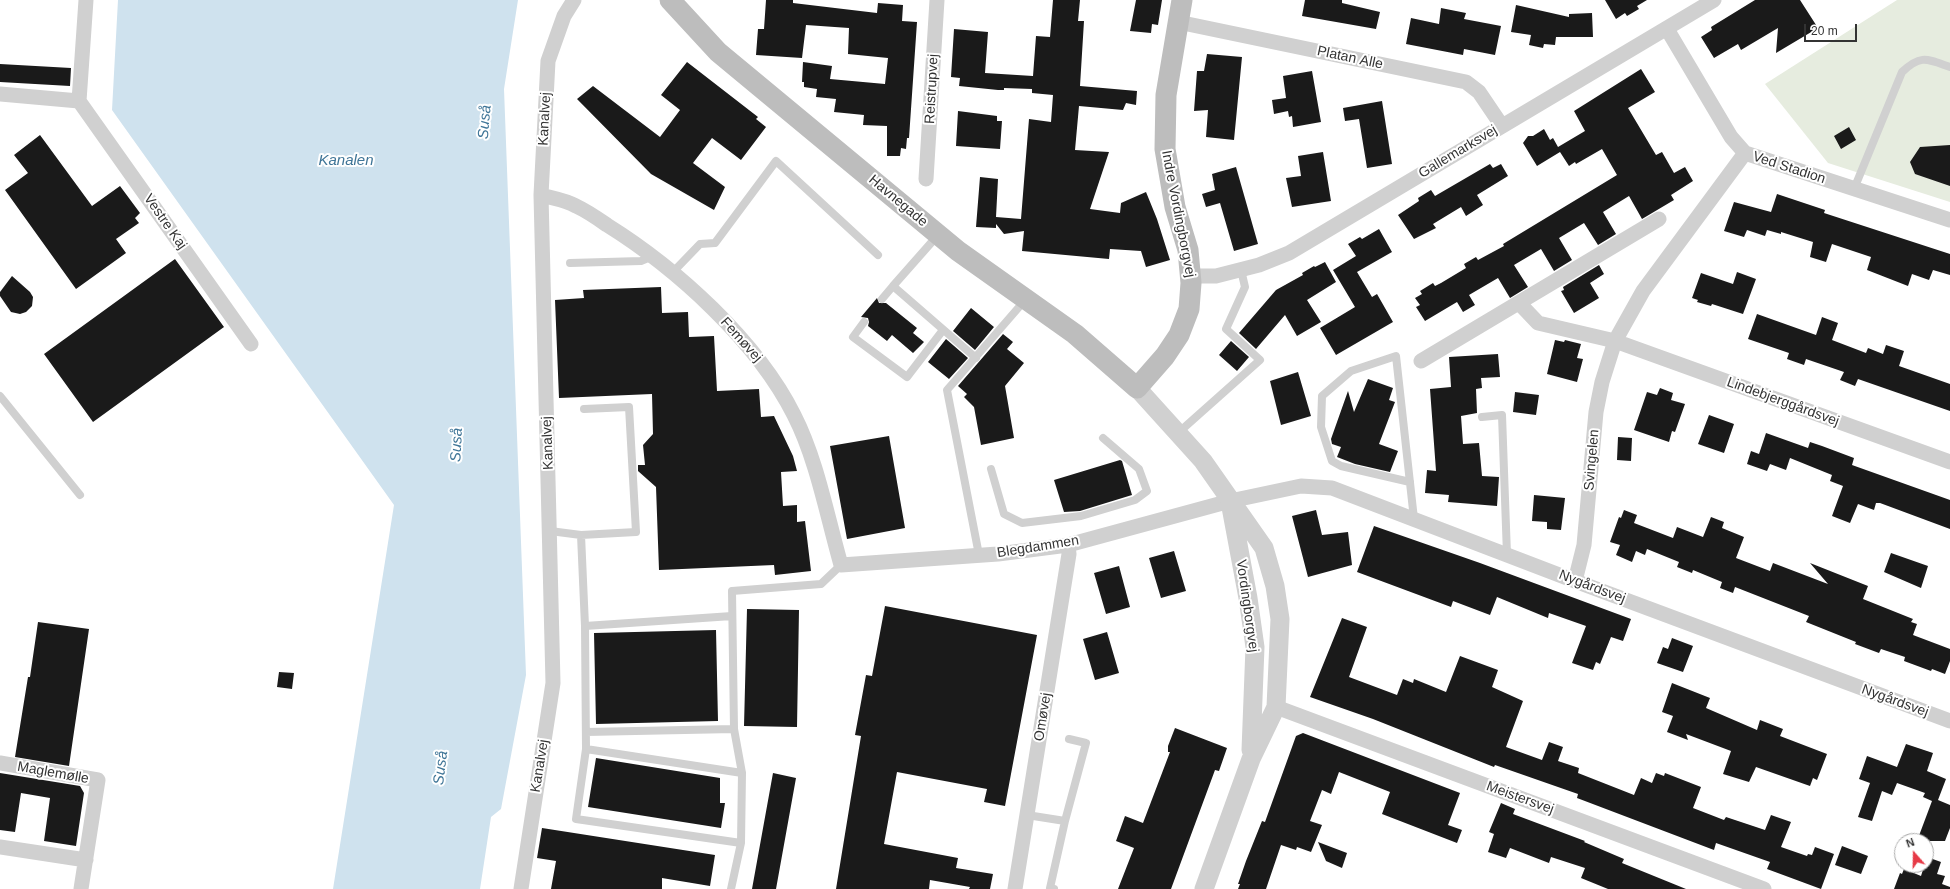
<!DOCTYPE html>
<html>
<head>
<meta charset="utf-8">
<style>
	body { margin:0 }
	#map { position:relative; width:1950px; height:889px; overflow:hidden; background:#fff; font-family:Helvetica,sans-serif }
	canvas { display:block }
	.north { position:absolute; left:1894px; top:833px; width:40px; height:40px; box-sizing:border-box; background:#fff; border:1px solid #adadad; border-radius:50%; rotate:340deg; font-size:11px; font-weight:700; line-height:16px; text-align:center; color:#333 }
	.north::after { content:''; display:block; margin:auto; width:14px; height:18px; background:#e63946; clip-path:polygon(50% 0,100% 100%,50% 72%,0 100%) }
	.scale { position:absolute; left:1804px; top:24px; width:53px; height:18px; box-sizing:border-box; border:2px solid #333; border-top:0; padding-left:5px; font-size:12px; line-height:14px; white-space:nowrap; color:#333; -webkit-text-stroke:3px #fff; paint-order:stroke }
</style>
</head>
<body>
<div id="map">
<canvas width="1950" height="889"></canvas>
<div class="north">N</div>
<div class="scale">20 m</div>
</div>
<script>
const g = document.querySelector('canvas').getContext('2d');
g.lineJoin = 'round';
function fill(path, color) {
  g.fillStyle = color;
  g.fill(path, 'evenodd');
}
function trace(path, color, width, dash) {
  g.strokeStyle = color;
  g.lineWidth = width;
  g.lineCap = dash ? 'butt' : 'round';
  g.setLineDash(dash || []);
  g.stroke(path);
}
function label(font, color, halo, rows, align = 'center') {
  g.font = font + ' Helvetica,sans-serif';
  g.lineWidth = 4;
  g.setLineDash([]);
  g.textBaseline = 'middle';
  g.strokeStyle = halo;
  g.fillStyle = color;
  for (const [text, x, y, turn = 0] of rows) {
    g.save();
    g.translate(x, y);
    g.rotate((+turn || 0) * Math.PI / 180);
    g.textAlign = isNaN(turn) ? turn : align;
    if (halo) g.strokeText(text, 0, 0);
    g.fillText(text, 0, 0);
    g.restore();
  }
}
fill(new Path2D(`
	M 1897,0 L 1950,0 L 1950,202 L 1828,163 L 1765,84 Z`), '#e6ecdf');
fill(new Path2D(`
	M 118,0 L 518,0 L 504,89 L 526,675 L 501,809 L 491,817 L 480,889 L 333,889 L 394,505 L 112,110 Z`), '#cfe2ee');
fill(new Path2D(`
	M 766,0 L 793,0 L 793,3 L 877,13 L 878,3 L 903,5 L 902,21 L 917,22 L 909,138 L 907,138 L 906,149 L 901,148 L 900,156 L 887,156 L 887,126 L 863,125 L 864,115 L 834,112 L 836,99 L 816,97 L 817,89 L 804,87 L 804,82 L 802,82 L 803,62 L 832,66 L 830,79 L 885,84 L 888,58 L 848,54 L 849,28 L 806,25 L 802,58 L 756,55 L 758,29 L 764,29 Z
	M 1053,0 L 1080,0 L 1078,21 L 1084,21 L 1080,86 L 1137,91 L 1136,105 L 1126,103 L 1123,110 L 1079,106 L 1075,150 L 1109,152 L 1090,209 L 1120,213 L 1121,203 L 1146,192 L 1157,219 L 1170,260 L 1146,267 L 1141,251 L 1110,249 L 1109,259 L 1022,251 L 1024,231 L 1004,234 L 996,224 L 996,228 L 976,227 L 980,177 L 998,179 L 996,217 L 1021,219 L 1029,119 L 1051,122 L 1053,95 L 1032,93 L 1032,89 L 1004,88 L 1004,90 L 998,90 L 959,86 L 960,78 L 951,77 L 954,29 L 988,32 L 985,73 L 1033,76 L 1036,36 L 1050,37 Z
	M 1136,0 L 1162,0 L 1158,25 L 1152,24 L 1151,33 L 1130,31 Z
	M 1305,0 L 1342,0 L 1342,3 L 1380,12 L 1376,29 L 1302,16 Z
	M 1605,0 L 1647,0 L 1637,6 L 1639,9 L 1627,16 L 1625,13 L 1616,19 Z
	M 1755,0 L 1800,0 L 1818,28 L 1776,53 L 1778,28 L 1741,50 L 1738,44 L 1714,58 L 1701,37 L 1712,30 L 1711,27 Z
	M 1516,5 L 1569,17 L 1569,14 L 1592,13 L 1593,37 L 1556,37 L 1555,45 L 1544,44 L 1543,48 L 1529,45 L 1531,35 L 1511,32 Z
	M 1441,8 L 1466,13 L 1464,19 L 1501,26 L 1495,55 L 1464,49 L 1463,55 L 1406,44 L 1411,18 L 1439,24 Z
	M 1207,54 L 1242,57 L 1234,140 L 1206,137 L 1208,110 L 1194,111 L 1197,71 L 1204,71 Z
	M 687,62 L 758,117 L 756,119 L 766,127 L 741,160 L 712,138 L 693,163 L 725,187 L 714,210 L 651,174 L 577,99 L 593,86 L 660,137 L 680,110 L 661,95 Z
	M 0,64 L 71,68 L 70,86 L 0,82 Z
	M 1641,69 L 1655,92 L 1628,108 L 1656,155 L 1662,152 L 1674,173 L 1685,167 L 1693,181 L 1671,195 L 1674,200 L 1642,219 L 1629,196 L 1603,212 L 1616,234 L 1598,245 L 1584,223 L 1559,238 L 1572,260 L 1554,271 L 1541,249 L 1514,265 L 1528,287 L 1510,298 L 1498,278 L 1469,295 L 1475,305 L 1463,312 L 1457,302 L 1425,321 L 1416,307 L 1420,305 L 1415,298 L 1422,294 L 1420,291 L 1433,283 L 1435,286 L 1441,283 L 1466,268 L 1464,264 L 1476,257 L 1478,260 L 1504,246 L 1503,244 L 1617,175 L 1602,149 L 1576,164 L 1575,162 L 1569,166 L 1560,152 L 1537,166 L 1523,143 L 1528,136 L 1533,136 L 1544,129 L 1550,140 L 1553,138 L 1558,147 L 1585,131 L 1574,111 Z
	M 1312,71 L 1321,122 L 1293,127 L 1292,116 L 1289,117 L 1288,111 L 1274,114 L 1272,100 L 1286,98 L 1283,76 Z
	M 1382,101 L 1392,164 L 1367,168 L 1359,119 L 1345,121 L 1343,108 Z
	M 958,111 L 997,116 L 997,121 L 1002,121 L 1000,149 L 956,146 Z
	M 1849,127 L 1856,140 L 1841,149 L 1834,136 Z
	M 40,135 L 92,206 L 120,186 L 140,213 L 135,218 L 139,223 L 116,239 L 126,253 L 76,289 L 5,190 L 28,173 L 14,155 Z
	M 1950,145 L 1950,186 L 1915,174 L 1910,162 L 1920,147 Z
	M 1323,152 L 1331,201 L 1292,207 L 1286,178 L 1301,176 L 1298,156 Z
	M 1490,164 L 1493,168 L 1501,164 L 1508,176 L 1477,195 L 1483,205 L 1466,216 L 1461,207 L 1433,224 L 1436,228 L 1414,239 L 1398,215 L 1419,201 L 1418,198 L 1431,190 L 1435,196 Z
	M 1236,167 L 1258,244 L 1234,251 L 1220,203 L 1206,207 L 1202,194 L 1215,190 L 1212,174 Z
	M 1777,194 L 1825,210 L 1824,213 L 1950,254 L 1950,275 L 1933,270 L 1929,280 L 1912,274 L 1908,286 L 1867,270 L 1871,257 L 1832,244 L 1826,262 L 1810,257 L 1813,242 L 1781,232 L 1781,234 L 1767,230 L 1765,236 L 1747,230 L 1744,237 L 1724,231 L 1734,202 L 1771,212 Z
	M 1379,229 L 1392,252 L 1357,272 L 1372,297 L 1377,294 L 1393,322 L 1336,355 L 1320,328 L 1355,307 L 1333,270 L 1356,256 L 1348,244 L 1360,237 L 1362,239 Z
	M 175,259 L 224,327 L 93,422 L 44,354 Z
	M 1325,262 L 1336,282 L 1307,300 L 1321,322 L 1297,336 L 1285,315 L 1256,349 L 1239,333 L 1276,290 L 1303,275 L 1302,273 L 1314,266 L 1315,267 Z
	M 1599,265 L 1604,274 L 1590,283 L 1599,298 L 1574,313 L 1561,291 L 1564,290 L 1563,287 Z
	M 1737,272 L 1756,279 L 1743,314 L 1712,304 L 1711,306 L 1697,302 L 1698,300 L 1692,298 L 1701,273 L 1733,284 Z
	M 12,276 L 30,292 L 33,297 L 32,306 L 26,312 L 20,314 L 11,312 L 0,296 L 0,292 Z
	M 661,287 L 662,313 L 688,312 L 689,337 L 714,336 L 717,391 L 759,389 L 761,417 L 774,416 L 793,456 L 797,471 L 781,472 L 783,506 L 797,505 L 797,522 L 805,521 L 811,571 L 775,575 L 774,565 L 659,570 L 656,487 L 638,471 L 638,465 L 645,465 L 643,445 L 653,434 L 652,394 L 559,398 L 555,300 L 584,298 L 583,290 Z
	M 877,298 L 879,303 L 886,303 L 917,328 L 913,333 L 924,342 L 913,353 L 892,335 L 887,341 L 868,326 L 869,322 L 868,318 L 861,317 Z
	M 971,308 L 994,327 L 975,350 L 953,331 Z
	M 1757,314 L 1816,335 L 1822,317 L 1838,323 L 1832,340 L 1866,353 L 1868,348 L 1883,354 L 1886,345 L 1904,351 L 1899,366 L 1950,384 L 1950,411 L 1858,379 L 1855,386 L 1840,380 L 1844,372 L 1806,359 L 1804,365 L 1787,359 L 1789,353 L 1748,339 Z
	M 1003,334 L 1013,342 L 1007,349 L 1024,363 L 1005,386 L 1014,438 L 981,445 L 974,407 L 964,397 L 967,394 L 958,386 Z
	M 946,339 L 968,358 L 949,379 L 928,362 Z
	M 1555,340 L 1564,342 L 1565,340 L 1581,344 L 1577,358 L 1583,359 L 1577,382 L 1547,374 Z
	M 1231,341 L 1249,357 L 1237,371 L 1219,355 Z
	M 1498,354 L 1500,377 L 1481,378 L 1482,388 L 1476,389 L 1477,413 L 1461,416 L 1463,444 L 1479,443 L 1482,476 L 1499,477 L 1497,506 L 1448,502 L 1449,495 L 1425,493 L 1427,470 L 1436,471 L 1430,389 L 1451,387 L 1449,357 Z
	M 1298,372 L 1311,416 L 1281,425 L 1270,381 Z
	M 1368,379 L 1393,388 L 1389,400 L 1395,402 L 1379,444 L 1398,451 L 1390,472 L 1355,464 L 1337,457 L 1341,447 L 1332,444 L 1331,439 L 1348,391 L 1354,412 Z
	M 1660,388 L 1673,393 L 1671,400 L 1685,404 L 1675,432 L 1672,431 L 1669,442 L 1634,430 L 1647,392 L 1657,395 Z
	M 1515,392 L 1539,395 L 1536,415 L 1513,412 Z
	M 1709,415 L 1734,424 L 1724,453 L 1698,444 Z
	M 1766,433 L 1808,448 L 1810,442 L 1822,446 L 1854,458 L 1852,465 L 1950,500 L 1950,529 L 1880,503 L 1876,503 L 1874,510 L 1858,504 L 1850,523 L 1832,516 L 1843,486 L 1830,481 L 1832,475 L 1790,458 L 1786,470 L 1770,464 L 1767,471 L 1747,464 L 1751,451 L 1759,454 Z
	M 889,436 L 905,528 L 847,539 L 830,446 Z
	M 1618,437 L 1632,438 L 1631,461 L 1617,460 Z
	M 1120,460 L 1122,461 L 1132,495 L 1080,511 L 1064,512 L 1054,480 Z
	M 1534,495 L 1565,498 L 1561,530 L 1547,529 L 1547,522 L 1532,521 Z
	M 1316,510 L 1322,535 L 1348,532 L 1352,565 L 1308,577 L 1292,516 Z
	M 1624,510 L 1637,515 L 1634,523 L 1673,538 L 1677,527 L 1703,537 L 1711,517 L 1724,522 L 1722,528 L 1744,537 L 1736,558 L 1770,571 L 1773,563 L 1828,584 L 1810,563 L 1868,586 L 1863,599 L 1913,619 L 1911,622 L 1917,624 L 1913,635 L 1950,649 L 1950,661 L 1945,674 L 1932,669 L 1931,671 L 1904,661 L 1905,657 L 1881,649 L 1879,653 L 1855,644 L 1856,642 L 1806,622 L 1809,616 L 1735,587 L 1733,593 L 1720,588 L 1722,582 L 1693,570 L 1692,573 L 1677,567 L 1679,562 L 1647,549 L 1645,555 L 1636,551 L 1632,562 L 1616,555 L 1620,545 L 1610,542 L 1619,517 L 1621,518 Z
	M 1374,526 L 1480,563 L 1631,619 L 1623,641 L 1611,637 L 1600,664 L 1596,662 L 1593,670 L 1572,663 L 1586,626 L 1549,613 L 1548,618 L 1497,597 L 1490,615 L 1453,601 L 1451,607 L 1357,572 Z
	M 1174,551 L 1186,591 L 1161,598 L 1149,558 Z
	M 1891,553 L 1928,566 L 1921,588 L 1884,572 Z
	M 1119,566 L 1130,607 L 1106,614 L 1094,573 Z
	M 885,606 L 1037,635 L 1005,806 L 984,802 L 987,789 L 897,772 L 884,844 L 958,858 L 956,868 L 993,874 L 990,889 L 969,889 L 970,887 L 930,880 L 929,889 L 836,889 L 861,736 L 855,735 L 866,675 L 872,676 Z
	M 747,609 L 799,610 L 797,727 L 744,726 Z
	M 1342,618 L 1367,627 L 1349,677 L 1397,695 L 1403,679 L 1413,683 L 1414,679 L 1446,692 L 1460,656 L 1498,670 L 1492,687 L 1523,701 L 1506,747 L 1542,760 L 1549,742 L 1563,747 L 1558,761 L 1579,768 L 1578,773 L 1634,795 L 1641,778 L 1652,783 L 1656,773 L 1664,776 L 1665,773 L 1701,787 L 1693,808 L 1724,820 L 1726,817 L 1765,830 L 1771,815 L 1791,822 L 1781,847 L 1807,856 L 1808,854 L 1812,855 L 1815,847 L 1834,854 L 1821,889 L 1767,869 L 1770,862 L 1716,843 L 1714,850 L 1577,798 L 1578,794 L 1495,765 L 1494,767 L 1373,719 L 1310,697 Z
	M 38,622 L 89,629 L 69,766 L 15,757 L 28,677 L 30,677 Z
	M 716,630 L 718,721 L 596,724 L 594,633 Z
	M 1107,632 L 1119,673 L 1095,680 L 1083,639 Z
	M 1672,638 L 1693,646 L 1683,672 L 1657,663 L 1663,647 L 1668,649 Z
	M 279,672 L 294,673 L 292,689 L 277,687 Z
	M 1672,683 L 1710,698 L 1706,708 L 1757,730 L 1760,720 L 1783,729 L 1780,736 L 1827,754 L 1817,780 L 1813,778 L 1810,786 L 1756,767 L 1749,782 L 1723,774 L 1731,751 L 1686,734 L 1688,740 L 1667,732 L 1673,716 L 1662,712 Z
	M 1175,728 L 1227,748 L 1219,771 L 1215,770 L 1171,889 L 1118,889 L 1134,848 L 1116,841 L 1125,816 L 1143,823 L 1170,752 L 1168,752 L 1168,746 Z
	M 1303,733 L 1460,793 L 1448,825 L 1462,830 L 1457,843 L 1382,814 L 1390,792 L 1339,772 L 1331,794 L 1322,790 L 1310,821 L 1322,825 L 1311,852 L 1297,847 L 1296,850 L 1281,845 L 1266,889 L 1238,889 L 1240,884 L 1238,884 L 1246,861 L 1262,821 L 1265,822 L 1296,736 Z
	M 1906,744 L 1933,753 L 1927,771 L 1946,779 L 1938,800 L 1950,805 L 1950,828 L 1945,841 L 1917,841 L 1932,801 L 1923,797 L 1925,793 L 1897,783 L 1892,795 L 1882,791 L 1872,821 L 1858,817 L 1870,783 L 1859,779 L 1867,756 L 1897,767 Z
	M 596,758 L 720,778 L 720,803 L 725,803 L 721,828 L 588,807 Z
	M 0,773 L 80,786 L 84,793 L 76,846 L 44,841 L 50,798 L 21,793 L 15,832 L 0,830 Z
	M 773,773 L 796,778 L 776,889 L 752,889 Z
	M 1501,803 L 1515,809 L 1513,814 L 1585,841 L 1584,842 L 1624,859 L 1622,863 L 1686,889 L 1608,889 L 1581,878 L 1585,868 L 1551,857 L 1549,863 L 1510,848 L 1506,858 L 1488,852 L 1494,834 L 1489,832 Z
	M 542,828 L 715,855 L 710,886 L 662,878 L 662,889 L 551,889 L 556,861 L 537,858 Z
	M 1318,842 L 1347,853 L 1342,868 L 1326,861 Z
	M 1842,846 L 1868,856 L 1861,874 L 1835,865 Z
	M 1927,857 L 1941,862 L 1937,874 L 1945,876 L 1942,884 L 1950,887 L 1950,889 L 1894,889 L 1900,873 L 1902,874 L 1904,869 L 1921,876 Z`), '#1a1a1a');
trace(new Path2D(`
	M 1854,189 L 1902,72 C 1921,54 1927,59 1950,67
	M 938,235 L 893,286 L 976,358
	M 570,263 L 641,261 L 653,256
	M 673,272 L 700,244 L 715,243 L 776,161 L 878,255
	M 882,299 L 893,286
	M 864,322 L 853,337 L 907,377 L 943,330
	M 0,396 L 80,495
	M 1482,417 L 1502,415 L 1507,555
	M 1178,433 L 1260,360 L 1226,329 L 1245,287 L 1241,270
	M 991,469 L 1004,514 L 1022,523 L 1081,516 L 1135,500 L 1147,491 L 1139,469 L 1103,438
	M 1410,482 L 1341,466 L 1332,461 L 1321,427 L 1322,396 L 1351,371 L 1396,356 L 1414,519
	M 550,531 L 581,535 L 636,532 L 629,407 L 584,409
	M 581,535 L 585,626 L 586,749 L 742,773
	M 979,555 L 947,390 L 1026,299
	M 585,626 L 732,616
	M 586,732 L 734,729
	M 586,749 L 576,819 L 741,843
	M 1027,815 L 1065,821 L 1086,743 L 1069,739
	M 731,889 L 741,843 L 742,773 L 734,729 L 732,591 L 821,584 L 841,565
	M 1054,889 L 1050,888 L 1065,821`), '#d0d0d0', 8);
trace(new Path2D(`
	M 1178,22 L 1466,82 L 1479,92 L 1502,126
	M 1667,29 L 1731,137 L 1745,153 L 1950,220
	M 0,94 L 79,101 L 86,0
	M 79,101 L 251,344
	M 926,179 L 937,0
	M 541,195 C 552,198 566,200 576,206 C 587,211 597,218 607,225 C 676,268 757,341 794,415 C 817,460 827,516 841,565 L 998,554 L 1068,545 L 1230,501 L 1301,486 L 1332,488 L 1575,581 L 1950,721
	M 1191,276 L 1216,276 L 1259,265 L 1289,253 L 1714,0
	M 1519,303 L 1538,323 L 1615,341 L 1950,462
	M 1421,361 L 1659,219
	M 1575,581 L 1584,545 L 1596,412 L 1602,382 L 1615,341 L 1643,291 L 1745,153
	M 1276,707 L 1764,889
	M 0,763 L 98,780 L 81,889
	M 0,847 L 86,860
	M 521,889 L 553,683 L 541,195 L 548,61 L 564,16 L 574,0
	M 1015,889 L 1069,554 L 1068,545`), '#d0d0d0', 15);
trace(new Path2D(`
	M 1137,388 L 1203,461 L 1264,548 L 1275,586 L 1280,619 L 1276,707 L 1251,759 L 1204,889
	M 1231,507 L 1248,598 L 1255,647 L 1251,750`), '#d0d0d0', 19);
trace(new Path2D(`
	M 670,0 L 718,52 L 958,251 L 1075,334 L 1137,388 L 1165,356 L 1179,335 L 1189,309 L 1191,283 L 1188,250 L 1175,207 L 1165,149 L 1166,95 L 1182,0`), '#bdbdbd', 21);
label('14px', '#333', '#fff', [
	["Platan Alle",1350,58,12],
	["Reistrupvej",932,89,-87],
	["Kanalvej",545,119,-87],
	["Gallemarksvej",1458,152,-31],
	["Ved Stadion",1789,168,18],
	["Havnegade",898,201,40],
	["Indre Vordingborgvej",1178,214,79],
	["Vestre Kaj",165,222,55],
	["Femøvej",741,340,48],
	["Lindebjerggårdsvej",1783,402,20],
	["Kanalvej",548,443,-92],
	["Svingelen",1592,460,-85],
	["Blegdammen",1038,547,-9],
	["Nygårdsvej",1592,587,21],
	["Vordingborgvej",1247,606,82],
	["Nygårdsvej",1895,701,20],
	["Omøvej",1043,717,-81],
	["Kanalvej",540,766,-81],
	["Maglemølle",53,773,10],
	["Meistersvej",1520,798,20]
]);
label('italic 15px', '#3f7597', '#fff', [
	["Suså",485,122,-85],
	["Kanalen",346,161],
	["Suså",457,445,-87],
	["Suså",441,768,-83]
]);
</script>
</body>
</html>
